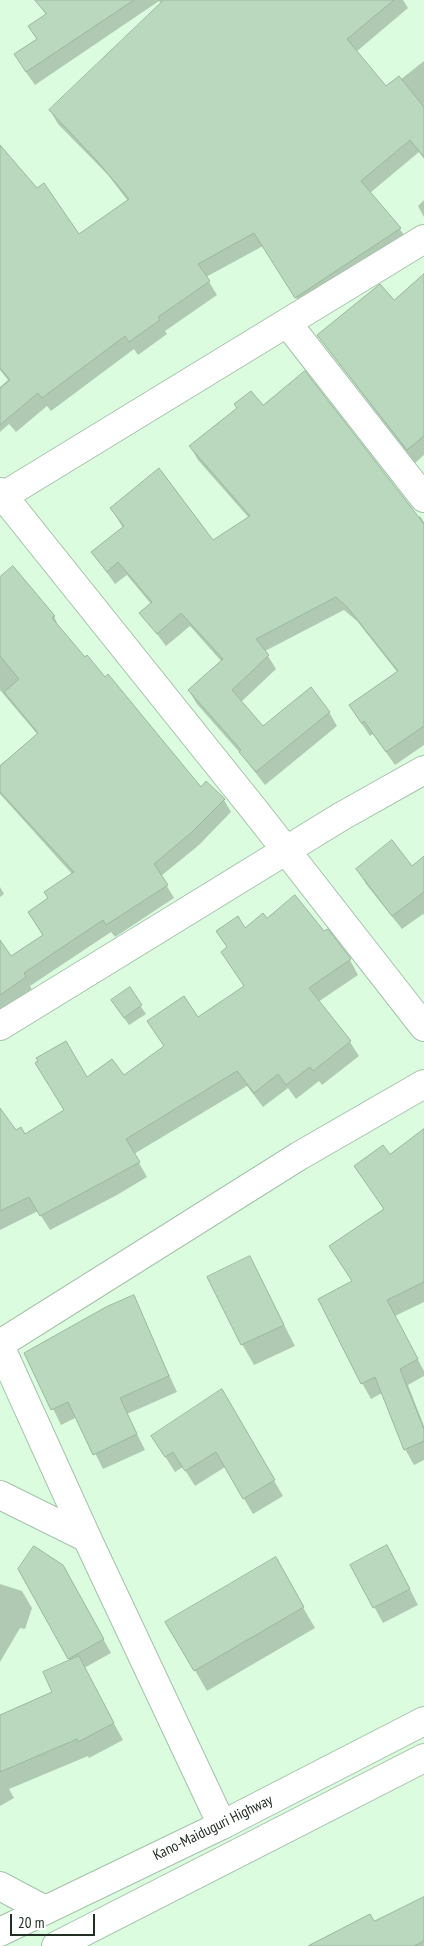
<!DOCTYPE html>
<html>
<head>
<meta charset="utf-8">
<style>
	body { margin:0 }
	#map { position:relative; width:424px; height:1946px; overflow:hidden; background:#dcfce0; font-family:"PT Sans Narrow",sans-serif }
	canvas { display:block }
	.scale { position:absolute; left:10px; top:1914px; width:85px; height:22px; box-sizing:border-box; border:2px solid #222e23; border-top:0; padding-left:6px; font-size:15px; line-height:18px; white-space:nowrap; color:#222e23; -webkit-text-stroke:4px #fff; paint-order:stroke }
</style>
</head>
<body>
<div id="map">
<canvas width="424" height="1946"></canvas>
<div class="scale">20 m</div>
</div>
<script>
const g = document.querySelector('canvas').getContext('2d');
g.lineJoin = 'round';
function fill(path, color) {
  g.fillStyle = color;
  g.fill(path, 'evenodd');
}
function trace(path, color, width, dash) {
  g.strokeStyle = color;
  g.lineWidth = width;
  g.lineCap = dash ? 'butt' : 'round';
  g.setLineDash(dash || []);
  g.stroke(path);
}
function label(font, color, halo, rows, align = 'center') {
  g.font = font + ' "PT Sans Narrow",sans-serif';
  g.lineWidth = 4;
  g.setLineDash([]);
  g.textBaseline = 'middle';
  g.strokeStyle = halo;
  g.fillStyle = color;
  for (const [text, x, y, turn = 0] of rows) {
    g.save();
    g.translate(x, y);
    g.rotate((+turn || 0) * Math.PI / 180);
    g.textAlign = isNaN(turn) ? turn : align;
    if (halo) g.strokeText(text, 0, 0);
    g.fillText(text, 0, 0);
    g.restore();
  }
}
fill(new Path2D(`
	M 44,0 L 403,0 L 408,8 L 356,52 L 386,87 L 400,80 L 424,61 L 424,159 L 419,152 L 370,193 L 400,229 L 408,242 L 304,310 L 263,246 L 206,277 L 217,295 L 165,331 L 167,334 L 138,355 L 134,349 L 51,411 L 47,406 L 16,432 L 9,424 L 0,432 L 0,387 L 8,380 L 0,370 L 0,147 L 79,235 L 128,201 L 108,175 L 58,124 L 50,110 L 161,4 L 159,1 L 35,85 L 23,68 L 38,40 L 46,15 L 39,4 Z
	M 424,200 L 424,217 L 418,206 Z
	M 424,276 L 424,455 L 415,463 L 327,348 L 319,335 L 394,301 Z
	M 262,407 L 418,517 L 420,516 L 424,522 L 424,745 L 395,765 L 373,734 L 370,736 L 350,706 L 398,673 L 357,621 L 344,610 L 265,651 L 276,669 L 241,702 L 263,727 L 329,712 L 337,726 L 265,785 L 241,754 L 197,704 L 189,691 L 222,662 L 190,626 L 166,646 L 141,613 L 151,604 L 127,575 L 115,584 L 92,552 L 123,528 L 111,508 L 213,542 L 249,518 L 198,460 L 190,446 Z
	M 0,579 L 54,616 L 60,630 L 201,789 L 224,800 L 231,812 L 199,845 L 161,876 L 174,898 L 115,937 L 111,932 L 30,986 L 33,991 L 0,1013 L 0,951 L 7,960 L 43,936 L 29,913 L 49,899 L 73,875 L 0,794 L 0,765 L 38,735 L 0,690 Z
	M 424,858 L 424,915 L 423,914 L 402,929 L 366,884 L 358,870 L 412,868 Z
	M 0,887 L 4,894 L 0,897 Z
	M 267,920 L 324,933 L 350,960 L 358,975 L 318,1002 L 350,1042 L 359,1056 L 322,1085 L 319,1081 L 296,1099 L 288,1088 L 263,1107 L 247,1086 L 134,1154 L 147,1177 L 117,1195 L 50,1230 L 38,1211 L 0,1230 L 0,1110 L 15,1131 L 25,1136 L 65,1110 L 86,1079 L 124,1077 L 165,1048 L 149,1022 L 198,1019 L 245,987 L 223,952 L 245,930 Z
	M 129,989 L 146,1014 L 129,1025 L 117,1008 Z
	M 424,1141 L 424,1302 L 395,1316 L 424,1371 L 424,1376 L 408,1385 L 424,1426 L 424,1460 L 414,1465 L 405,1449 L 382,1393 L 371,1399 L 362,1383 L 353,1282 L 385,1211 L 356,1166 L 389,1156 Z
	M 249,1257 L 295,1346 L 254,1365 L 242,1344 Z
	M 133,1297 L 177,1392 L 127,1414 L 145,1450 L 103,1469 L 77,1417 L 61,1425 L 26,1354 Z
	M 222,1391 L 283,1496 L 253,1514 L 225,1467 L 195,1486 L 183,1467 L 175,1472 L 152,1436 Z
	M 275,1559 L 315,1628 L 207,1691 L 167,1622 Z
	M 396,1562 L 418,1605 L 383,1623 L 352,1566 Z
	M 20,1569 L 71,1581 L 111,1653 L 84,1668 L 123,1740 L 89,1758 L 88,1756 L 9,1789 L 14,1798 L 0,1806 L 0,1716 L 53,1693 L 70,1661 Z
	M 0,1584 L 22,1591 L 32,1608 L 25,1629 L 20,1628 L 0,1662 Z
	M 424,1899 L 424,1946 L 311,1946 L 374,1923 Z`), '#0003');
const building = new Path2D(`
	M 35,0 L 134,0 L 26,72 L 14,54 L 37,39 L 28,26 L 46,14 Z
	M 164,0 L 394,0 L 347,39 L 386,86 L 399,76 L 424,107 L 424,157 L 410,140 L 361,181 L 401,228 L 295,298 L 254,233 L 198,264 L 210,281 L 158,317 L 160,320 L 129,342 L 125,336 L 42,398 L 38,393 L 0,425 L 0,388 L 10,380 L 0,368 L 0,145 L 37,188 L 44,183 L 79,234 L 129,199 L 98,162 L 49,110 Z
	M 424,274 L 424,436 L 407,450 L 317,335 L 380,284 L 394,300 Z
	M 305,371 L 424,524 L 424,726 L 386,752 L 364,721 L 362,724 L 349,705 L 398,671 L 348,608 L 336,597 L 256,639 L 269,655 L 232,690 L 263,726 L 311,687 L 330,712 L 256,772 L 239,752 L 241,750 L 188,690 L 223,659 L 181,613 L 157,634 L 139,613 L 152,602 L 118,562 L 107,572 L 91,552 L 124,526 L 110,508 L 159,468 L 213,540 L 250,516 L 189,446 L 237,408 L 234,404 L 251,391 L 263,405 Z
	M 13,566 L 55,616 L 52,618 L 85,657 L 87,655 L 105,677 L 108,674 L 201,787 L 206,781 L 225,799 L 192,832 L 154,864 L 168,885 L 106,925 L 103,920 L 24,973 L 26,977 L 0,995 L 0,940 L 11,956 L 43,935 L 28,912 L 48,898 L 44,892 L 74,872 L 0,792 L 0,766 L 38,733 L 4,692 L 19,679 L 0,656 L 0,577 Z
	M 392,840 L 412,866 L 424,856 L 424,892 L 392,916 L 356,869 Z
	M 295,895 L 324,931 L 328,929 L 351,959 L 309,988 L 351,1041 L 313,1071 L 310,1067 L 286,1085 L 278,1074 L 254,1093 L 237,1071 L 126,1139 L 140,1162 L 40,1216 L 29,1197 L 0,1211 L 0,1108 L 16,1130 L 21,1127 L 25,1134 L 64,1110 L 35,1063 L 38,1061 L 36,1058 L 66,1041 L 87,1077 L 112,1059 L 124,1075 L 164,1046 L 147,1021 L 184,996 L 198,1017 L 244,986 L 221,952 L 227,947 L 216,931 L 238,916 L 245,928 L 263,913 L 267,918 Z
	M 130,987 L 142,1005 L 124,1018 L 111,1000 Z
	M 424,1129 L 424,1282 L 387,1300 L 418,1359 L 400,1369 L 424,1429 L 424,1441 L 404,1450 L 375,1377 L 361,1384 L 318,1299 L 352,1281 L 329,1246 L 384,1209 L 354,1166 L 383,1145 L 390,1154 Z
	M 250,1256 L 284,1325 L 241,1345 L 207,1277 Z
	M 134,1295 L 169,1376 L 120,1398 L 137,1434 L 93,1455 L 68,1402 L 51,1410 L 24,1353 L 106,1307 Z
	M 222,1389 L 275,1480 L 243,1499 L 216,1452 L 185,1471 L 173,1452 L 165,1457 L 151,1436 Z
	M 387,1545 L 410,1589 L 373,1608 L 350,1565 Z
	M 34,1546 L 63,1565 L 104,1639 L 68,1659 L 18,1569 Z
	M 276,1557 L 304,1607 L 194,1671 L 165,1622 Z
	M 79,1656 L 114,1723 L 78,1742 L 77,1739 L 0,1772 L 0,1715 L 52,1692 L 43,1672 Z
	M 424,1897 L 424,1941 L 414,1946 L 308,1946 L 370,1914 L 374,1921 Z`);
fill(building, '#b9d8bd');
trace(building, '#9ab89d', 1);
const street = new Path2D(`
	M 288,324 L 424,498
	M 0,492 L 256,812 L 424,1027
	M 0,498 L 424,239
	M 0,1026 L 342,816 L 424,770
	M 0,1344 L 299,1156 L 424,1084
	M 0,1346 L 87,1538 L 222,1825
	M 0,1495 L 87,1538
	M 0,1886 L 45,1910`);
const highway = new Path2D(`
	M 0,1932 L 222,1825 L 424,1721
	M 56,1946 L 424,1758`);
trace(street, '#a4c2a8', 30);
trace(highway, '#a4c2a8', 30);
trace(street, '#fff', 28);
trace(highway, '#fff', 28);
label('15px', '#222e23', '#fff', [
	["Kano-Maiduguri Highway",213,1828,-26]
]);
</script>
</body>
</html>
